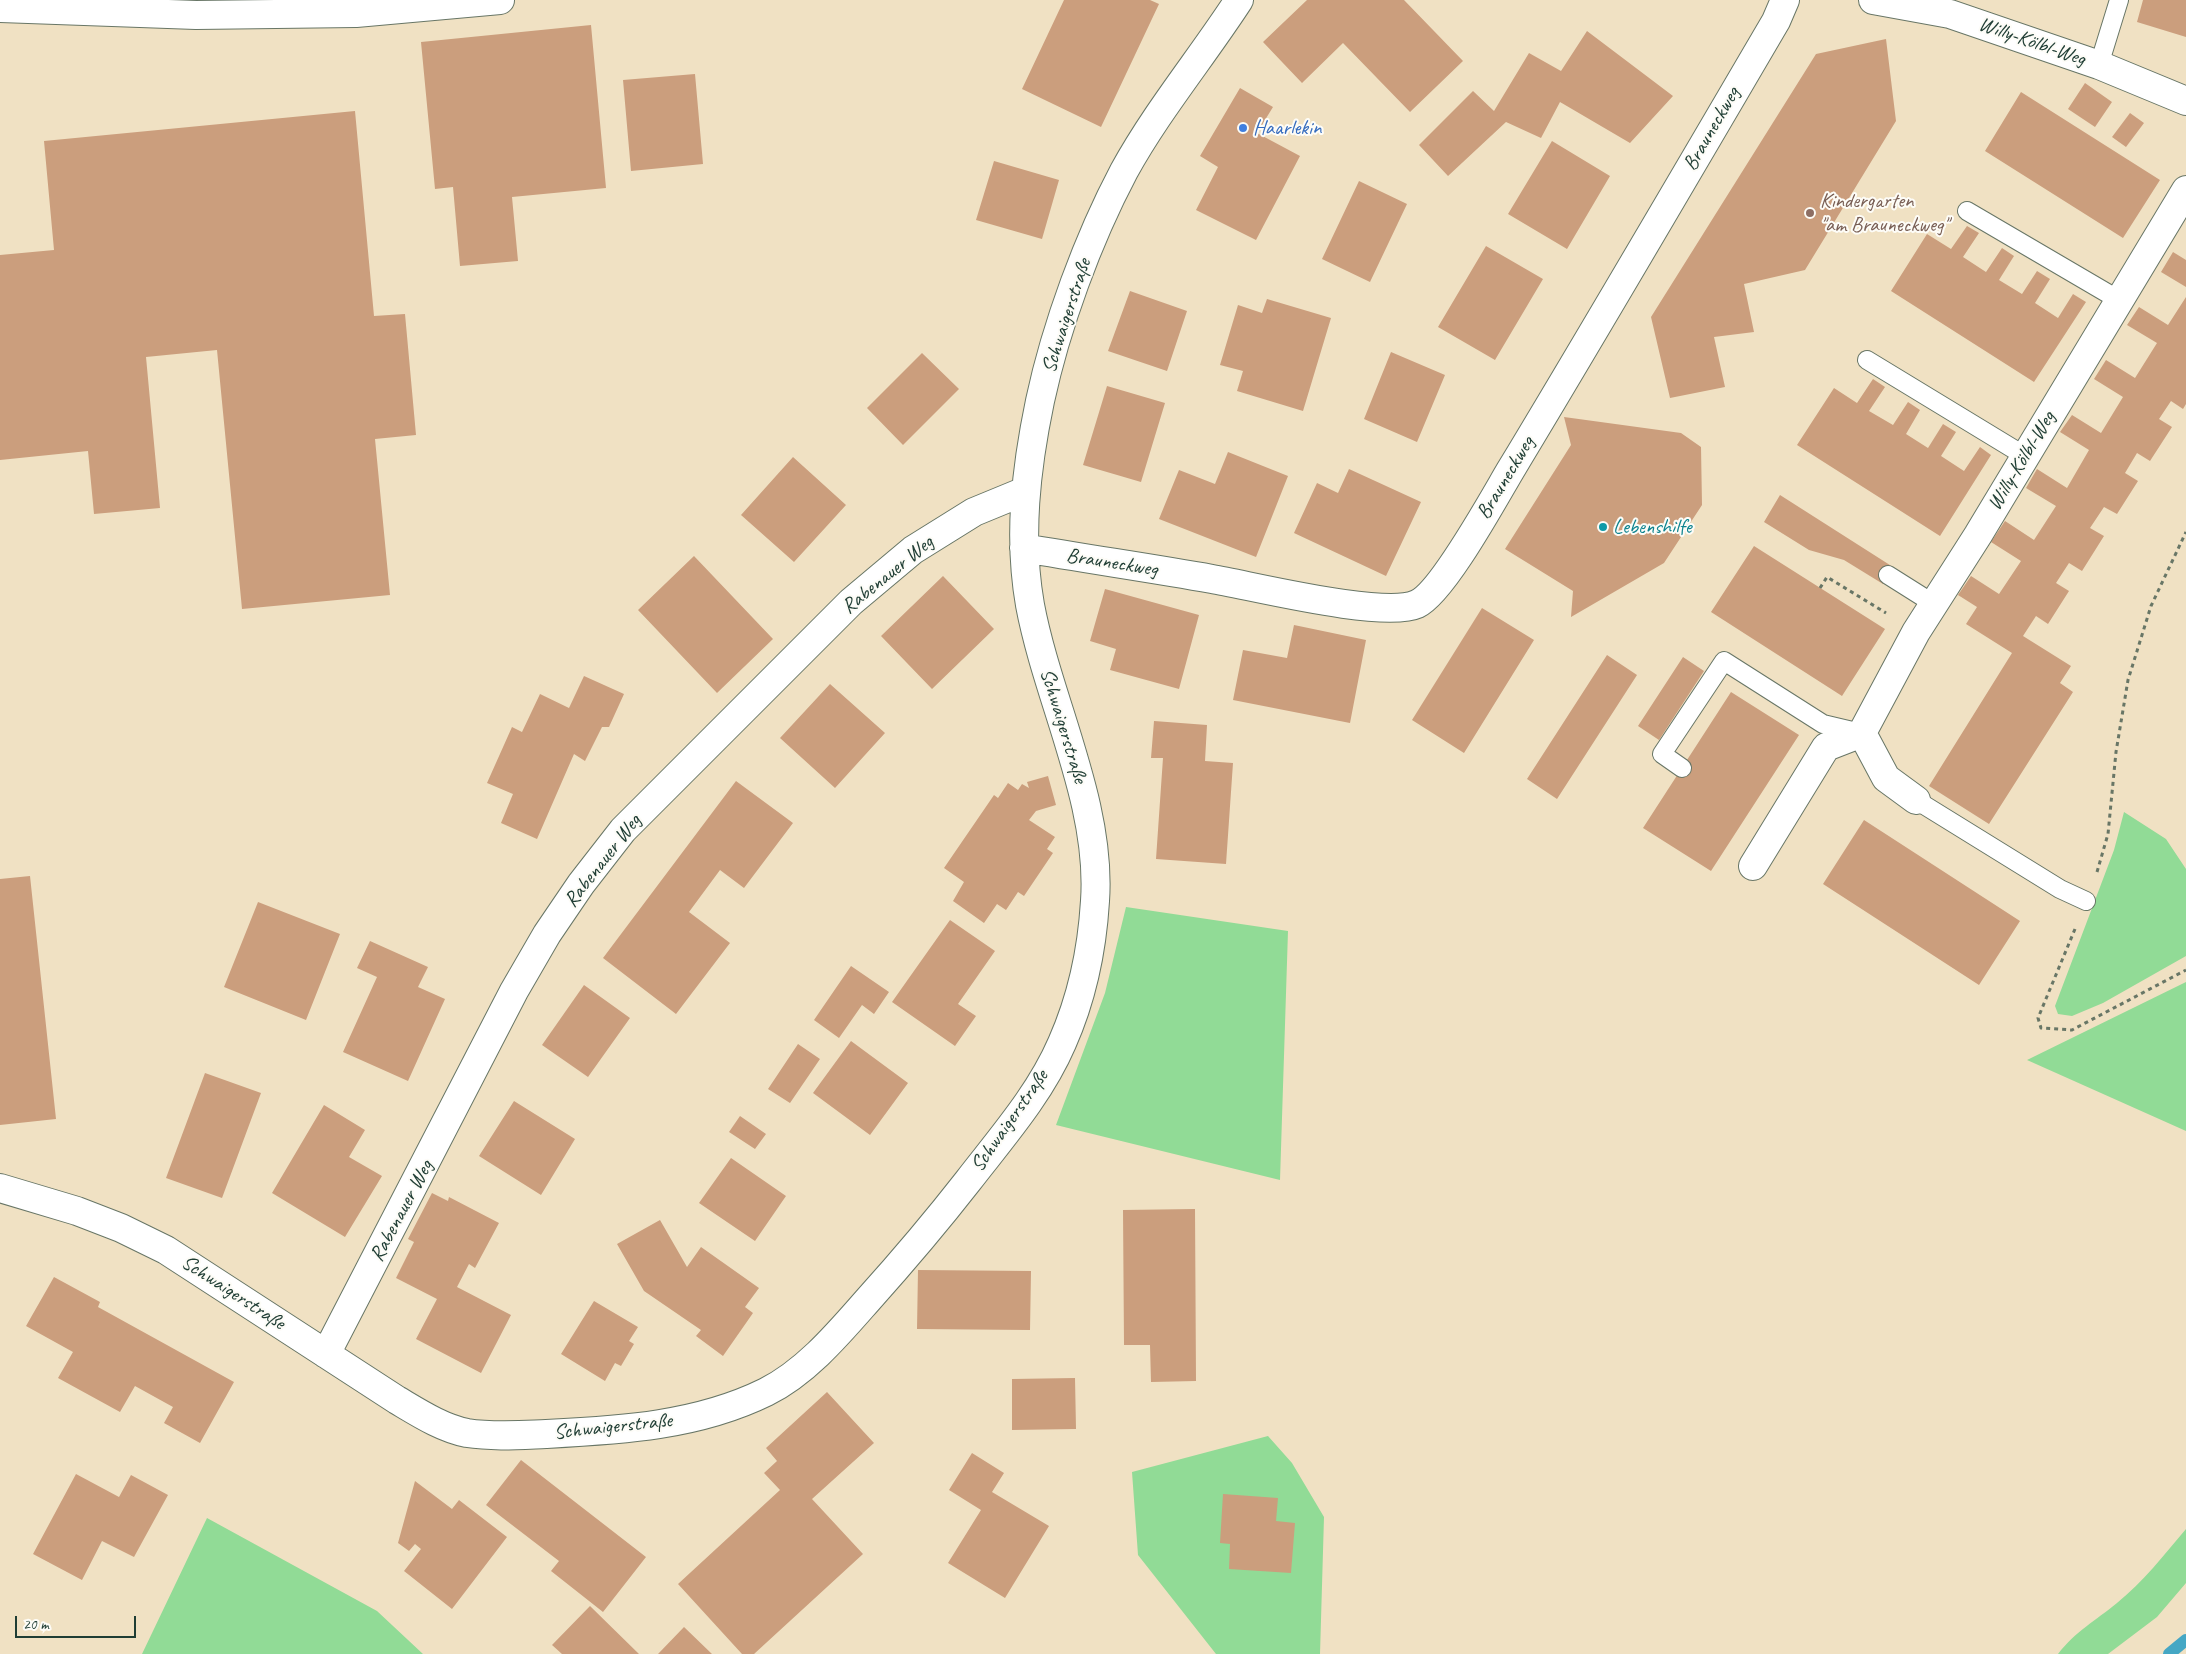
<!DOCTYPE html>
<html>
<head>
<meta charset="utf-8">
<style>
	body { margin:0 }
	#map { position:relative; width:2186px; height:1654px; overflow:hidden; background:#f0e1c3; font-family:Caveat,sans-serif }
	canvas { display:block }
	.scale { position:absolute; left:15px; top:1616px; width:121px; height:22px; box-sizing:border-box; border:2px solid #1f3d34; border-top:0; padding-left:6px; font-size:15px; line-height:18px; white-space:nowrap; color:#1f3d34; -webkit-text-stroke:4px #fdfcf7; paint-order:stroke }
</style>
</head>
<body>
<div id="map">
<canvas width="2186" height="1654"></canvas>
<div class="scale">20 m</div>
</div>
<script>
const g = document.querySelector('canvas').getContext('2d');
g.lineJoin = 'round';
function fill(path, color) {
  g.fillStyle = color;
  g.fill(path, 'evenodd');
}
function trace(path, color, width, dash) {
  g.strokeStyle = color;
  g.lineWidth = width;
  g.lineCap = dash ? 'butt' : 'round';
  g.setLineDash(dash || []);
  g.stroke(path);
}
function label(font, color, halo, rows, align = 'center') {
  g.font = font + ' Caveat,sans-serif';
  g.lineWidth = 4;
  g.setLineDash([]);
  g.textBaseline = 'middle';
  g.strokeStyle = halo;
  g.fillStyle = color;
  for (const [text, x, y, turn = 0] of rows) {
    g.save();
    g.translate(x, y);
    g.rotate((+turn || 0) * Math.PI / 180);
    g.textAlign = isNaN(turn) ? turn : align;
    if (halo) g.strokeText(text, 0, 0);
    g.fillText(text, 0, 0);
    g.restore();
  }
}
fill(new Path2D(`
	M 2124,812 L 2166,839 L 2186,869 L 2186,956 L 2103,1003 L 2072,1016 L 2058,1014 L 2055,1006 L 2114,850 Z
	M 1126,907 L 1288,931 L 1280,1180 L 1056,1125 L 1105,993 Z
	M 2186,982 L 2186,1131 L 2027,1060 Z
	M 1268,1436 L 1292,1463 L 1324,1517 L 1320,1654 L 1216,1654 L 1138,1555 L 1132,1472 Z
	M 207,1518 L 377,1611 L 423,1654 L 142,1654 Z
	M 2186,1529 L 2186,1583 L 2157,1617 L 2108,1654 L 2058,1654 C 2076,1631 2095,1621 2117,1603 C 2143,1582 2164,1555 2186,1529 Z`), '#91db96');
trace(new Path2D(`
	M 2169,1654 L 2186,1640`), '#45a7c4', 12);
fill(new Path2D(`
	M 1064,0 L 1150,0 L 1159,4 L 1101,127 L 1022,89 Z
	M 1307,0 L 1404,0 L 1463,61 L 1410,112 L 1343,43 L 1302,83 L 1263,42 Z
	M 2143,0 L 2186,0 L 2186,37 L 2137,22 Z
	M 591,25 L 606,188 L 512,197 L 518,261 L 460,266 L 453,187 L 435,189 L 421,42 Z
	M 1587,31 L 1673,96 L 1630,143 L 1560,102 L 1541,138 L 1506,122 L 1448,176 L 1419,145 L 1473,91 L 1494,111 L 1529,53 L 1561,71 Z
	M 1886,39 L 1896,121 L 1805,270 L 1744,284 L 1754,332 L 1714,337 L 1725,387 L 1670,398 L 1651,317 L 1816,54 Z
	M 695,74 L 703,164 L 631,171 L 623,80 Z
	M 2085,83 L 2112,102 L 2095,127 L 2068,109 Z
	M 1240,88 L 1273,107 L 1257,133 L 1300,156 L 1256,240 L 1196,210 L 1218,167 L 1200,156 Z
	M 2021,92 L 2160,180 L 2123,238 L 1985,151 Z
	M 355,111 L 374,316 L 405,314 L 416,435 L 375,439 L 390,595 L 242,609 L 217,350 L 146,357 L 160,508 L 94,514 L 88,451 L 0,460 L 0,255 L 54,250 L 44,141 Z
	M 2130,113 L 2144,123 L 2126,147 L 2112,137 Z
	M 1552,141 L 1610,176 L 1567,249 L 1508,214 Z
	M 994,161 L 1059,180 L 1042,239 L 976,220 Z
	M 1359,181 L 1407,204 L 1370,282 L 1322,259 Z
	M 1967,226 L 1979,233 L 1963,257 L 1986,272 L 2002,248 L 2014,256 L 1999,280 L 2022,294 L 2037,271 L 2050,279 L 2035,303 L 2058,318 L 2073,294 L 2086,302 L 2034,382 L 1891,291 L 1927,234 L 1951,249 Z
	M 1486,246 L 1543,279 L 1495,360 L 1438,327 Z
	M 2173,252 L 2186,260 L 2186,287 L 2161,272 Z
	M 1130,291 L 1187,311 L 1167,371 L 1108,351 Z
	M 2186,297 L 2186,404 L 2183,409 L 2171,401 L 2159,419 L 2172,427 L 2150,461 L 2137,453 L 2125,473 L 2138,481 L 2117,514 L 2104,507 L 2090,528 L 2104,536 L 2082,571 L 2069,563 L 2056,583 L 2069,591 L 2048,624 L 2036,616 L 2023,636 L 2071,666 L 2060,683 L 2073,692 L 1989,824 L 1929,786 L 2012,653 L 1966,624 L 1977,607 L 1958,595 L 1971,576 L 1999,594 L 2021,561 L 1991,542 L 2005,521 L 2034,540 L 2056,506 L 2026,488 L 2037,469 L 2067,488 L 2089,450 L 2060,432 L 2072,415 L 2101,433 L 2123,397 L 2094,379 L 2106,360 L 2135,378 L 2157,343 L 2127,325 L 2139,307 L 2168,325 Z
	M 1267,299 L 1331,318 L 1303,411 L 1237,391 L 1243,371 L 1220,365 L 1238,305 L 1262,313 Z
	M 1391,352 L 1445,375 L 1417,442 L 1364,419 Z
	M 922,353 L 959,389 L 903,445 L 867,408 Z
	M 1873,379 L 1885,387 L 1869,411 L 1893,425 L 1908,402 L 1920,410 L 1906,434 L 1928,448 L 1943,424 L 1956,432 L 1941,456 L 1964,471 L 1980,447 L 1991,455 L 1940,536 L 1797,445 L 1834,388 L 1857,403 Z
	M 1107,386 L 1165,403 L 1141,482 L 1083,465 Z
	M 1564,417 L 1681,433 L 1701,447 L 1702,505 L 1664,563 L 1571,617 L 1573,591 L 1505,549 L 1571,445 Z
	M 1228,452 L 1288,476 L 1256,557 L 1159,519 L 1179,470 L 1215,484 Z
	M 793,457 L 846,505 L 794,562 L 741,515 Z
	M 1349,469 L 1421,502 L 1386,576 L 1294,533 L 1317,483 L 1338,493 Z
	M 1780,495 L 1893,567 L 1883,584 L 1844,560 L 1809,550 L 1764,522 Z
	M 1754,546 L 1885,629 L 1842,696 L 1711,612 Z
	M 694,556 L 773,639 L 717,693 L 638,610 Z
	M 943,576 L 994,629 L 932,689 L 881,636 Z
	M 1105,589 L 1199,615 L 1179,689 L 1110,670 L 1116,649 L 1090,641 Z
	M 1482,608 L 1534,640 L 1464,753 L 1412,720 Z
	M 1294,625 L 1366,640 L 1350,723 L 1233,700 L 1243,650 L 1287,658 Z
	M 1607,655 L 1637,675 L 1557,799 L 1527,779 Z
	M 1683,657 L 1704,671 L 1659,740 L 1638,726 Z
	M 584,676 L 624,694 L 609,727 L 602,727 L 585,761 L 574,754 L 537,839 L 501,823 L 513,794 L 487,783 L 512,727 L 522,732 L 540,694 L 569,708 Z
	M 830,684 L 885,733 L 835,788 L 780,738 Z
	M 1731,692 L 1799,735 L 1711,871 L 1643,828 Z
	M 1154,721 L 1207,725 L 1205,761 L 1233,763 L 1226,864 L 1156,859 L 1163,758 L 1151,758 Z
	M 1048,776 L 1056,805 L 1036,811 L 1029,820 L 1055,837 L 1047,849 L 1053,853 L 1024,896 L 1018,892 L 1006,910 L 997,904 L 984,923 L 953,901 L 964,882 L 944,868 L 994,795 L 998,798 L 1008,783 L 1018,790 L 1022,784 L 1029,788 L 1027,782 Z
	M 736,781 L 793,823 L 744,888 L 720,870 L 689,912 L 730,943 L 676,1014 L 603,958 Z
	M 1864,820 L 2020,921 L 1979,985 L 1823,884 Z
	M 30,876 L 56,1119 L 0,1125 L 0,879 Z
	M 258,902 L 340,934 L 306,1020 L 224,987 Z
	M 950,920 L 995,951 L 958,1004 L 976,1016 L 955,1046 L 892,1002 Z
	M 370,941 L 428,967 L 418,987 L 445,999 L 408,1081 L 343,1052 L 377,977 L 357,968 Z
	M 851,966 L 889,992 L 874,1014 L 862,1005 L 839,1038 L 814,1020 Z
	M 584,985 L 630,1018 L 588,1077 L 542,1045 Z
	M 851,1041 L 908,1083 L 870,1135 L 813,1093 Z
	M 798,1044 L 820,1059 L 790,1103 L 768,1089 Z
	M 205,1073 L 261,1093 L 222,1198 L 166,1178 Z
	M 514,1101 L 575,1139 L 541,1195 L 479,1156 Z
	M 324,1105 L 365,1130 L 349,1157 L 382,1176 L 345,1237 L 272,1193 Z
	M 740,1116 L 766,1134 L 755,1149 L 729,1132 Z
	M 731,1158 L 786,1196 L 755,1241 L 699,1203 Z
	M 432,1193 L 448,1201 L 449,1197 L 499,1223 L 475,1268 L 469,1264 L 457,1287 L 511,1315 L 481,1373 L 416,1339 L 437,1299 L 396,1278 L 414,1242 L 408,1239 Z
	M 1195,1209 L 1196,1381 L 1151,1382 L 1150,1345 L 1124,1345 L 1123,1210 Z
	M 660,1220 L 687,1267 L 701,1247 L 759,1288 L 745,1307 L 753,1313 L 723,1356 L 696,1336 L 701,1330 L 644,1291 L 617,1244 Z
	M 918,1270 L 1031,1271 L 1030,1330 L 917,1329 Z
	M 54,1277 L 100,1302 L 98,1307 L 234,1382 L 200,1443 L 164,1423 L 173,1407 L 135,1386 L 120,1412 L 58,1378 L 73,1352 L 26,1326 Z
	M 594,1301 L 638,1327 L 629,1341 L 634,1344 L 621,1366 L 615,1363 L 605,1381 L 561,1354 Z
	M 1075,1378 L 1076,1429 L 1012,1430 L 1012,1379 Z
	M 827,1392 L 874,1443 L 812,1499 L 863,1554 L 754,1654 L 742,1654 L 678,1584 L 780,1490 L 764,1473 L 777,1461 L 766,1448 Z
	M 972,1453 L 1004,1473 L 992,1492 L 1049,1526 L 1005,1598 L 948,1563 L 981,1510 L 949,1490 Z
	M 521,1460 L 646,1557 L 603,1612 L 551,1571 L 559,1561 L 486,1505 Z
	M 76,1474 L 119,1497 L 131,1475 L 168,1495 L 134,1557 L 102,1541 L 82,1580 L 33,1554 Z
	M 415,1481 L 452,1509 L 459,1500 L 507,1537 L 452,1609 L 404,1571 L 421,1549 L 415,1544 L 409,1551 L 398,1543 Z
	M 1223,1494 L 1278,1498 L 1276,1521 L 1295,1523 L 1291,1573 L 1229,1569 L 1230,1544 L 1220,1543 Z
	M 590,1606 L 639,1654 L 562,1654 L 552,1645 Z
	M 684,1627 L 712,1654 L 658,1654 Z`), '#cb9e7d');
const service = new Path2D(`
	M 2099,65 L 2119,0
	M 1967,211 L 2119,300
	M 1867,360 L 2025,456
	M 1888,575 L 1934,604
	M 1682,768 L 1662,754 L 1724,661 L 1823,724 L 1861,733
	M 1916,800 L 2060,889 L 2086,901`);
const minor = new Path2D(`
	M 1873,0 L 1950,14 L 2099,65 L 2186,101
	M 1024,548 C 1087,559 1150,568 1212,579 C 1253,586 1384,619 1417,604 C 1442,593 1494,498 1510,471 C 1600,322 1688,171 1776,21 L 1785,0
	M 1862,733 L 1916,632 L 1978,535 L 2186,190
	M 1753,866 L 1826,747 L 1862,733 L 1886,778 L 1916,800
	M 0,1188 L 77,1211 L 121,1228 L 166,1250 L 397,1400 C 419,1413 442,1428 467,1433 C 493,1437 520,1435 546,1434 C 621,1430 697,1426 766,1392 C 806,1372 838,1334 867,1301 C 902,1262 936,1222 968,1181 C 1002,1137 1040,1094 1062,1043 C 1082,998 1092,951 1095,901 C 1102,803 1048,701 1030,605 C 1018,537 1026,468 1040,401 C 1056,326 1088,239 1124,171 C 1157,111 1202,57 1239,0
	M 326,1354 L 514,991 L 547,934 L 581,884 L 623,830 L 851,602 L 913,550 L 974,512 L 1025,491`);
const tertiary = new Path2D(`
	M 0,8 L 196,15 L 356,13 L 500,0`);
trace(service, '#687666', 20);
trace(minor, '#687666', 30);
trace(tertiary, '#687666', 30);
trace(new Path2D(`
	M 1820,588 L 1827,577 L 1886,613
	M 2097,872 L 2108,834 L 2116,752 L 2128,680 L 2151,606 L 2186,532
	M 2075,929 L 2038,1018 L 2041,1028 L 2072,1030 L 2186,970`), '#687666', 3, [4, 4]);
trace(service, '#fff', 18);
trace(minor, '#fff', 28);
trace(tertiary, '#fff', 28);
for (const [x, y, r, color] of [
	[1243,128,5,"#3f7fe0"],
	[1810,213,5,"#8d6e63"],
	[1603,527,5,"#0f9aa8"]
]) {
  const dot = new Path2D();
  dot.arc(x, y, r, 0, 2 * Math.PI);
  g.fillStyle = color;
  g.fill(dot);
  trace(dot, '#fdfcf7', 2);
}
label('21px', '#1f3d34', '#fdfcf7', [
	["Willy-Kölbl-Weg",2032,42,19],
	["Brauneckweg",1712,129,-60],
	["Schwaigerstraße",1067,316,-72],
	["Willy-Kölbl-Weg",2022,461,-59],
	["Brauneckweg",1506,478,-59],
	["Brauneckweg",1112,563,9],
	["Rabenauer Weg",888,575,-39],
	["Schwaigerstraße",1063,726,73],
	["Rabenauer Weg",603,861,-52],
	["Schwaigerstraße",1010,1121,-55],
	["Rabenauer Weg",402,1211,-62],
	["Schwaigerstraße",233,1293,33],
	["Schwaigerstraße",613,1427,-6]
]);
label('21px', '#366cbe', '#fdfcf7', [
	["Haarlekin",1253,128]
], 'left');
label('21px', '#785e54', '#fdfcf7', [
	["Kindergarten",1820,201],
	["\"am Brauneckweg\"",1820,225]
], 'left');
label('21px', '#0d838f', '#fdfcf7', [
	["Lebenshilfe",1613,527]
], 'left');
</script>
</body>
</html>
